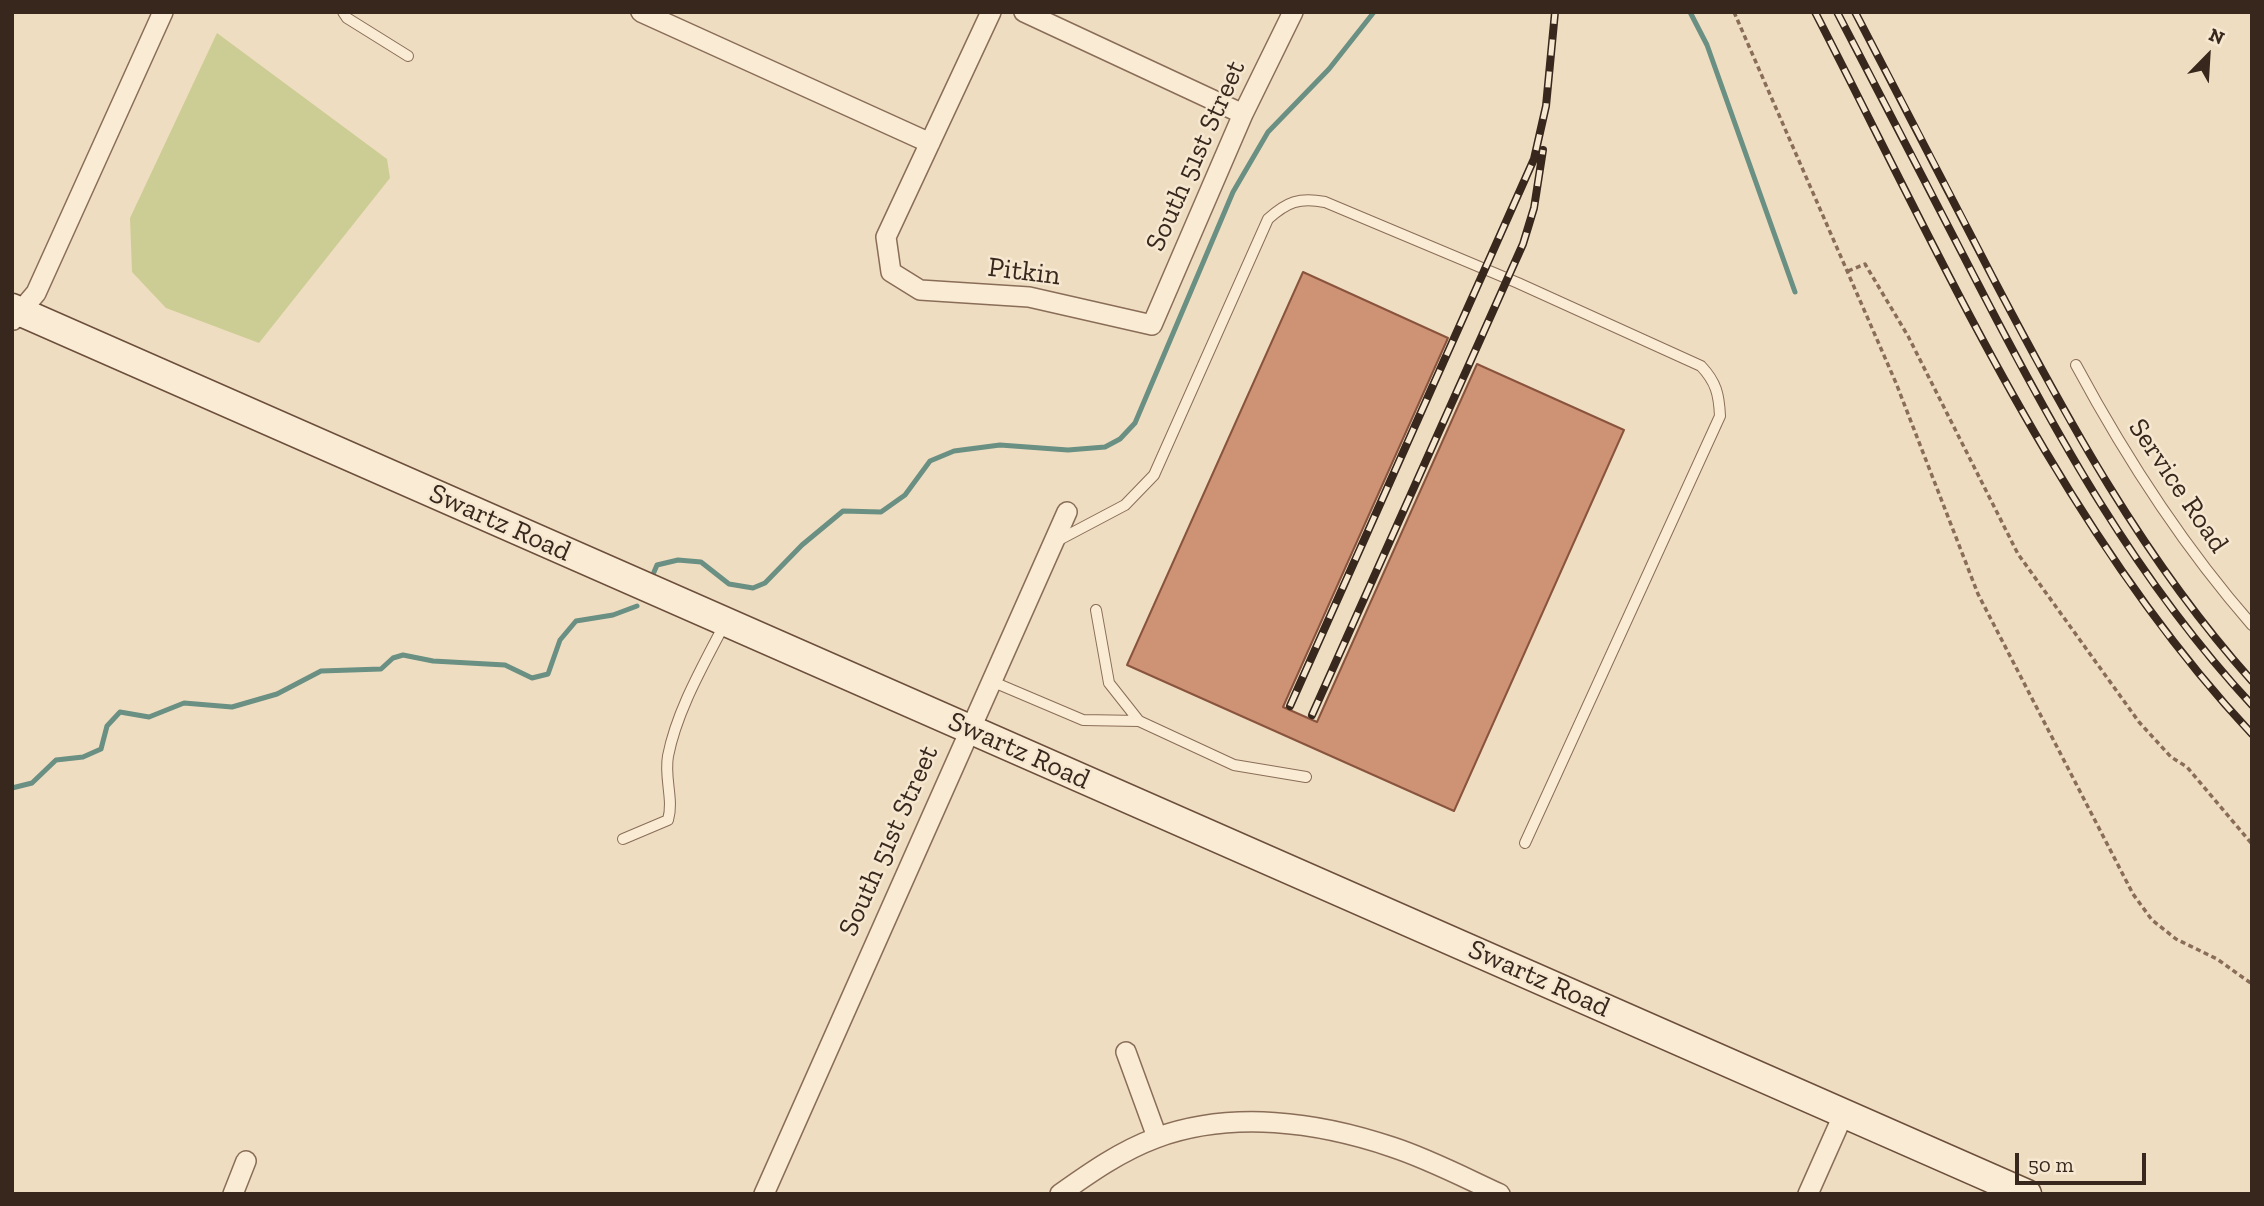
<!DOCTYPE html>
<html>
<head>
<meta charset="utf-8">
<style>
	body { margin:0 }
	#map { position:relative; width:2264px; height:1206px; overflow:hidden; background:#efddc1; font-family:"Zilla Slab",serif }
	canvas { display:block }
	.frame { position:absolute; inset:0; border:14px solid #38271d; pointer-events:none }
	.north { position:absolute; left:2173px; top:21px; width:70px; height:70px; -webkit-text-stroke:5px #f6e8d0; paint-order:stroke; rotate:24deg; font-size:19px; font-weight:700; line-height:28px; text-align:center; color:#38271d }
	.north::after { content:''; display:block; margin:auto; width:24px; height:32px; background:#38271d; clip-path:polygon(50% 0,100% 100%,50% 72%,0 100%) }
	.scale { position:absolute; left:2015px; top:1153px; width:131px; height:32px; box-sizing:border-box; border:4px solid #38271d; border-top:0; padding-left:9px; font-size:21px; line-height:24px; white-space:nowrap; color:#38271d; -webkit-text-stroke:5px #f6e8d0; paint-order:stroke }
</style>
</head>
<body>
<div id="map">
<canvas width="2264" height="1206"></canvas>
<div class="frame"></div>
<div class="north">N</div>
<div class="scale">50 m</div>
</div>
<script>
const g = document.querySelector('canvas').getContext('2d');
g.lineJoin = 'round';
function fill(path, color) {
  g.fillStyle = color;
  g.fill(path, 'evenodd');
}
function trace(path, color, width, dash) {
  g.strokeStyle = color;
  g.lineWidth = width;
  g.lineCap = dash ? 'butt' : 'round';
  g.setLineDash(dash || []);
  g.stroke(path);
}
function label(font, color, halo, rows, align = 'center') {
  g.font = font + ' "Zilla Slab",serif';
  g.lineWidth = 5;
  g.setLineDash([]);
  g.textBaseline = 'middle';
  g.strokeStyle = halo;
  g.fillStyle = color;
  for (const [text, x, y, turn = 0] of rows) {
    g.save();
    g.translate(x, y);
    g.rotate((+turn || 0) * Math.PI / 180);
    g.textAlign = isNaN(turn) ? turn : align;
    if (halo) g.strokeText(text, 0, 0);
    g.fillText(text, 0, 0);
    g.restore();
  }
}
fill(new Path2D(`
	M 217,33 L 387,159 L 390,178 L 259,343 L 166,308 L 132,272 L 130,218 Z`), '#cccd94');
trace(new Path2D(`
	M 1690,12 L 1707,45 L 1795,292
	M 654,572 L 657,565 L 678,560 L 701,562 L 729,584 L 753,588 L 765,583 L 802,545 L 843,511 L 881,512 L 905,495 L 930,461 L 954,451 L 1000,445 L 1068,450 L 1105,447 L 1120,439 L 1135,423 L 1233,192 L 1268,132 L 1329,69 L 1374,12
	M 12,788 L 32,783 L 56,760 L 83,757 L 101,749 L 107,726 L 120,712 L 149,717 L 184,703 L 232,707 L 277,694 L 321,671 L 381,669 L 393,658 L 403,655 L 433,661 L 505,665 L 532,678 L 548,674 L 560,640 L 576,621 L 613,615 L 637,606`), '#6a8f83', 5);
const building = new Path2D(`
	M 1303,272 L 1448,338 L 1283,707 L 1317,722 L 1477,364 L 1624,430 L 1454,811 L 1127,665 Z`);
fill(building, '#ce9275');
trace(building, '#89543d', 2);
const lane = new Path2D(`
	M 343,12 L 347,18 L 408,56
	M 2076,365 C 2126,458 2182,545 2252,625
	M 1055,542 L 1125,505 L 1154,475 L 1268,219 C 1287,202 1299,197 1325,202 L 1518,283 L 1701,366 C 1716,382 1719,394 1720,416 L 1525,843
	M 1096,610 L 1109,683 L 1139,721
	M 991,681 L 1083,720 L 1139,721 L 1234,765 L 1306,777
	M 623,839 L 668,820 C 674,800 664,778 668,756 C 677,710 704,664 725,623`);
const street = new Path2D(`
	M 641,12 L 930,143
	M 991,12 L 886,237 L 891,272 L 920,290 L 1029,297 L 1152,325 L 1243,114 L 1293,12
	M 1024,12 L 1243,114
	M 13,320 L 36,293 L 163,12
	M 1126,1052 L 1157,1137
	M 233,1194 L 246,1161
	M 764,1194 L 1067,512
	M 1060,1194 C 1091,1172 1121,1151 1156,1138 C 1232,1110 1318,1122 1392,1147 C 1429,1159 1465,1178 1500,1194
	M 1808,1194 L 1844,1113`);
const secondary = new Path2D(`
	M 12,308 L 2027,1194`);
trace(lane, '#896d58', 12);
trace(street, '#896d58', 22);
trace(secondary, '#6b4e3b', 31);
trace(new Path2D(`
	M 1734,12 L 1896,383 L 1978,594 L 2133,894 L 2152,920 L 2176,939 L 2217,959 L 2252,984
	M 1848,271 L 1865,264 L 1908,336 L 2018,554 L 2139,722 L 2171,757 L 2187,767 L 2252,844`), '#896d58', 3.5, [5, 3.5]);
trace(lane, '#faebd4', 10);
trace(street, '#faebd4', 19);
trace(secondary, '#faebd4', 28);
const rail = new Path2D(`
	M 1815,12 C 1942,258 2061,530 2252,734
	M 1837,12 C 1884,102 1930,191 1976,280 C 2054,431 2136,580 2252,705
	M 1855,12 C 1901,100 1947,188 1992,276 C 2067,419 2143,559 2252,681
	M 1290,706 L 1534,159 L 1546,106 L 1555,12
	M 1312,715 L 1523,244 L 1534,208 L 1543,150`);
trace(rail, '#38271d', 8);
trace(rail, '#f6e8d0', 5, [16]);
label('28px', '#38271d', '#f6e8d0', [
	["South 51st Street",1196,156,-66],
	["Pitkin",1024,272,7],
	["Service Road",2178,486,56],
	["Swartz Road",500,523,24],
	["Swartz Road",1019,751,24],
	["South 51st Street",889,841,-66],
	["Swartz Road",1539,979,24]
]);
</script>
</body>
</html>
